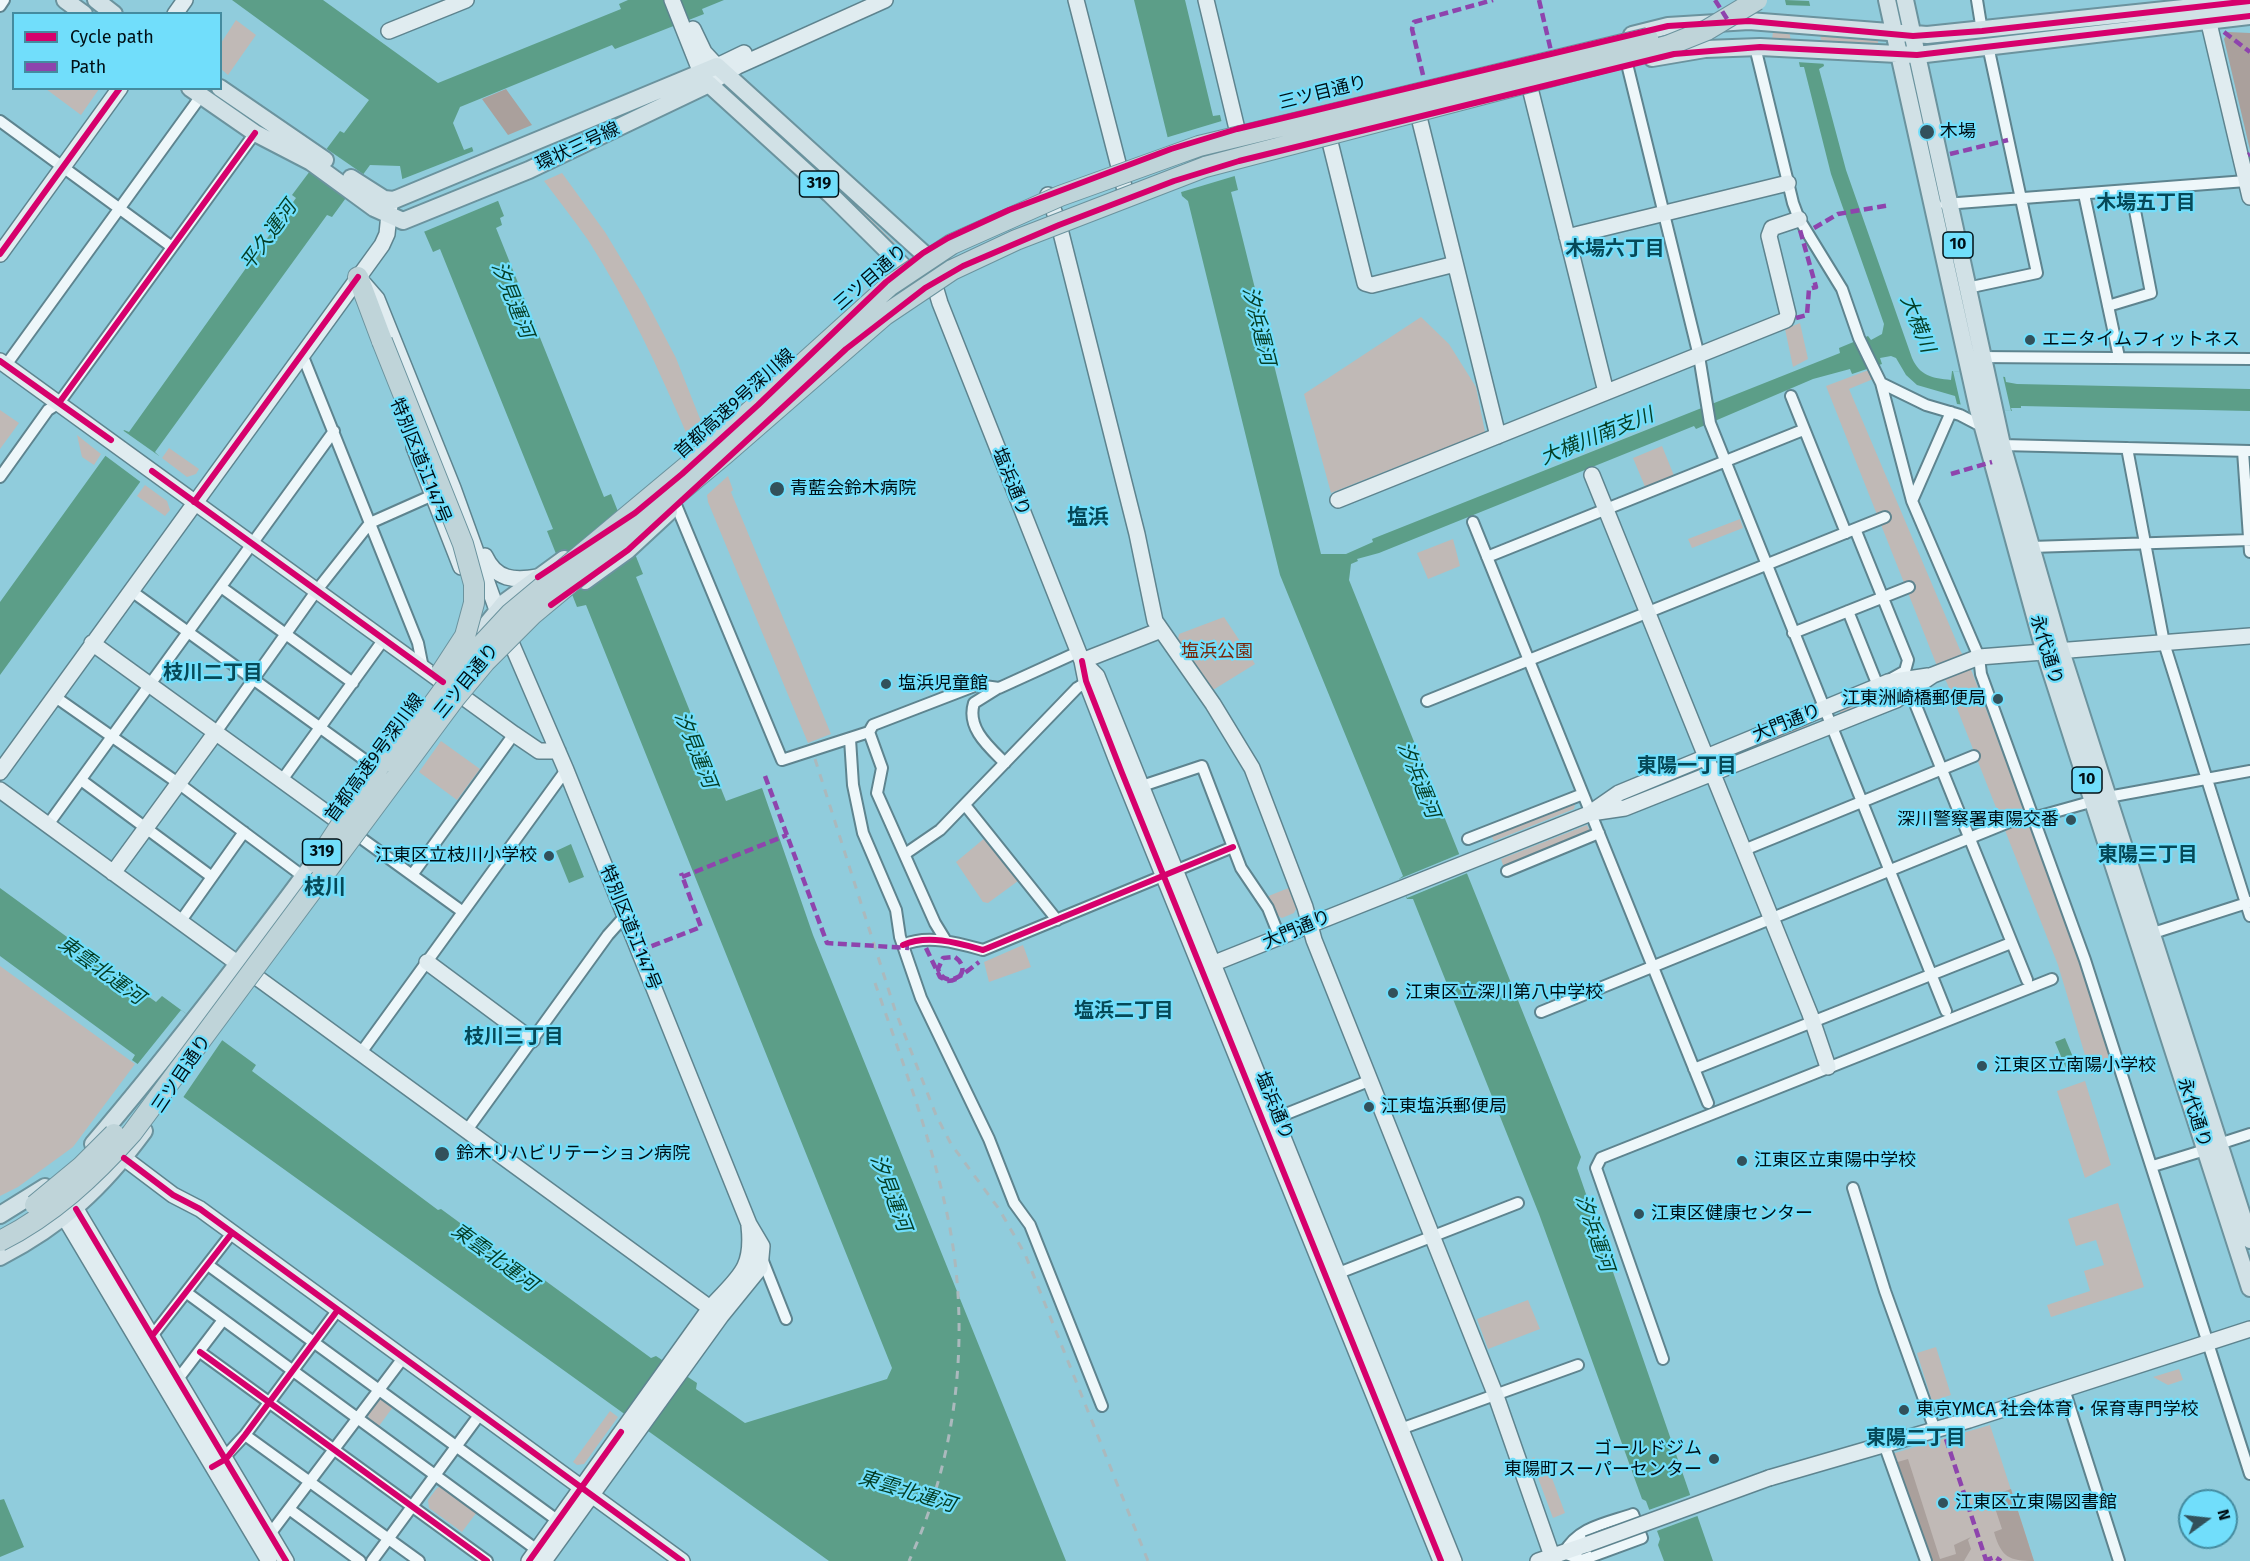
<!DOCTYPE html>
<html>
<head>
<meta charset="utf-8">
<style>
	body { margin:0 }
	#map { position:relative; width:2250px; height:1561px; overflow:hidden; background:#90ccdc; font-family:"Fira Sans",sans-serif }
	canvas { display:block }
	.legend { position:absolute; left:12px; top:12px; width:210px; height:78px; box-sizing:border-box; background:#71defb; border:2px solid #448b9f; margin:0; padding:8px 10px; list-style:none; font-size:18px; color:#000f15 }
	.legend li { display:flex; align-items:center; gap:12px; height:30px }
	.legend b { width:30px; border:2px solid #448b9f }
	.north { position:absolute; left:2178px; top:1489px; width:60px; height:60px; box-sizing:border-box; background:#71defb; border:2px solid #448b9f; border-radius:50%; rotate:75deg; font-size:16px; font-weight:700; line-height:24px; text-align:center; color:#000f15 }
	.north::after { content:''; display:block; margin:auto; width:21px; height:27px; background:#32515b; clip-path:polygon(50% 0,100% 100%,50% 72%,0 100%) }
</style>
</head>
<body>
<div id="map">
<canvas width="2250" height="1561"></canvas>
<ul class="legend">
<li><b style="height:8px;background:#d6006c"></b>Cycle path</li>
<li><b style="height:8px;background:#8e44ad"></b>Path</li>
</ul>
<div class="north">N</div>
</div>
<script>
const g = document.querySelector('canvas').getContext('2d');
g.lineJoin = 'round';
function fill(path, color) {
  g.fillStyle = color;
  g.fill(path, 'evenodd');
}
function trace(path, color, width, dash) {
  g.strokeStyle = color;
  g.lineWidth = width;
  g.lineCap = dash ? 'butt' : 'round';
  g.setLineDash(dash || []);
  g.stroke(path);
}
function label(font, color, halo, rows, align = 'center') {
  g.font = font + ' "Fira Sans","Noto Sans JP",sans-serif';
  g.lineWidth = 4.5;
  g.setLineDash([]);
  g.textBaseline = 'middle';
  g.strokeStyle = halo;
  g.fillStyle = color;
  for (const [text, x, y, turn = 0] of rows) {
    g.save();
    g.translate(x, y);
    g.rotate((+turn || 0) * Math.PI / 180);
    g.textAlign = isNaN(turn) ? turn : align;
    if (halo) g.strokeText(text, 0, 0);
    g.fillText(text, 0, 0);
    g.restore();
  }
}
fill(new Path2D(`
	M 236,20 L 256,35 L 228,75 L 221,69 L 221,43 Z
	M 1773,32 L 1878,41 L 1878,46 L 1772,39 Z
	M 46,89 L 99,89 L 81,115 Z
	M 808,158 L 906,254 L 904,257 L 806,160 Z
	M 562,173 L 605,232 L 643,295 L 676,358 L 702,424 L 688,437 C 659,370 628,302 588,240 C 574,220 559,201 544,181 Z
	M 1421,317 L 1449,344 L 1476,387 L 1485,432 L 1331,493 L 1304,394 Z
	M 1800,323 L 1808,359 L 1793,367 L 1785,329 Z
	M 1874,368 L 1878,377 L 1849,389 L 1960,650 L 1972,672 L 2081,960 L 2116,1066 L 2091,1075 L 2058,965 L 1947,683 L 1937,666 L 1826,386 Z
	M 0,410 L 19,423 L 0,449 Z
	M 77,435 L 101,454 L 94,465 L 82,457 Z
	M 1662,446 L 1675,478 L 1646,489 L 1633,458 Z
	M 169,448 L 199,469 L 196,474 L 187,477 L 162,458 Z
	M 728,476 L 733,490 L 731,492 L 831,734 L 808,743 L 708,502 L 707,495 Z
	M 145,485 L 167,501 L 170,510 L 165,516 L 137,496 Z
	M 1740,519 L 1743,528 L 1692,548 L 1688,539 Z
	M 1453,539 L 1460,566 L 1428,579 L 1417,553 Z
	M 1224,617 L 1255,664 L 1213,690 L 1178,639 L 1179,634 Z
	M 1890,689 L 1892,693 L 1841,714 L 1839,710 Z
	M 1807,723 L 1808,728 L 1727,760 L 1725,756 Z
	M 441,741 L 480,769 L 457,800 L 419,772 Z
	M 1576,801 L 1574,809 L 1494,841 L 1491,835 Z
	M 1587,825 L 1590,831 L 1504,868 L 1501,859 Z
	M 986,837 L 1018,876 L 1018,881 L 988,903 L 983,902 L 956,862 Z
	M 1291,887 L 1298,905 L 1294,913 L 1282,918 L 1276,915 L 1266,897 Z
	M 1023,945 L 1031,967 L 989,982 L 984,962 Z
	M 0,966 L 135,1064 L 73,1147 L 18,1187 L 0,1196 Z
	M 2085,1081 L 2111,1165 L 2085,1178 L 2057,1091 Z
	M 2118,1203 L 2144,1287 L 2051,1317 L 2047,1305 L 2090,1291 L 2084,1271 L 2104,1265 L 2096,1240 L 2076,1246 L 2068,1219 Z
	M 1528,1300 L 1540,1329 L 1488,1349 L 1477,1319 Z
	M 1936,1347 L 1951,1395 L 1932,1401 L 1917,1353 Z
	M 2179,1369 L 2183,1380 L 2168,1385 L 2153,1377 Z
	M 375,1400 L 383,1400 L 393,1407 L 379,1426 L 369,1419 L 367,1411 Z
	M 610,1411 L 618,1417 L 584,1464 L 577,1465 L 573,1462 Z
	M 1990,1425 L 2034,1561 L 1926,1561 L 1888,1455 Z
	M 1534,1457 L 1538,1464 L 1546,1462 L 1565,1513 L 1553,1518 L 1531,1459 Z
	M 442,1486 L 477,1512 L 462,1532 L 429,1508 L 428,1500 L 437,1488 Z`), '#c0b9b6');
fill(new Path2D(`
	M 2228,32 L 2250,33 L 2250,150 L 2224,39 Z
	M 506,89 L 532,125 L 508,135 L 482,99 Z
	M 1908,1459 L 1940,1559 L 1956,1554 L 1954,1545 L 1971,1537 L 1968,1540 L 1971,1549 L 1964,1561 L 1929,1561 L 1894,1463 Z
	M 2011,1489 L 2034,1561 C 2009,1561 2001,1557 1994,1532 L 2002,1529 L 1991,1496 Z`), '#aaa09c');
fill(new Path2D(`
	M 232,0 L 323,0 L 438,83 L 621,9 L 619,4 L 628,0 L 724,0 L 702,9 L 704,14 L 615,49 L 612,45 L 460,107 L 453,123 L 464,150 L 472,147 L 474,153 L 479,152 L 504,216 L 500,218 L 502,225 L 496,228 L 604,497 L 611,494 L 643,574 L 636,577 L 726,801 L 762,788 L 813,935 L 1066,1561 L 829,1561 L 132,1060 L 135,1055 L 0,956 L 0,888 L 156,1002 L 162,996 L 256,1065 L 252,1071 L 438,1210 L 441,1209 L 538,1280 L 543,1279 L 651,1358 L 656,1356 L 697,1383 L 696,1389 L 745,1423 L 887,1379 L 892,1368 L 586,605 L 577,607 L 547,531 L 553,529 L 440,249 L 433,252 L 403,183 L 400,166 L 370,165 L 332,217 L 327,215 L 155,452 L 159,456 L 0,675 L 0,602 L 124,430 L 129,432 L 296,198 L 292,195 L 340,131 L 344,133 L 369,100 Z
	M 1134,0 L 1185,0 L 1213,116 L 1220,115 L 1238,190 L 1231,192 L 1321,554 L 1346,554 L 1373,542 L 1372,539 L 1840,353 L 1839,348 L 1868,336 L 1871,340 L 1882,334 L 1884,324 L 1831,174 L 1804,67 L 1800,67 L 1785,0 L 1809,1 L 1824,66 L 1819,69 L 1846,170 L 1912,358 C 1920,376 1932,378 1951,380 L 1952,371 L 2005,377 L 2006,382 L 2017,384 L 2250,389 L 2250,411 L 2021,406 L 2021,408 L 2011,408 L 2012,411 L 1957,404 L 1955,396 L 1917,385 L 1906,375 L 1896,358 L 1891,356 L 1880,358 L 1882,364 L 1852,374 L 1850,369 L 1813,379 L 1696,429 L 1694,426 L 1379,553 L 1357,559 L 1358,561 L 1351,564 L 1349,580 L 1581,1157 L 1577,1168 L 1713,1561 L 1664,1561 L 1658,1545 L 1660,1539 L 1646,1501 L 1642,1499 L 1539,1214 L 1413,899 L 1407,899 L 1399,879 L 1403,876 L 1280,575 L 1188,201 L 1182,196 Z
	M 571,844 L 584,877 L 569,883 L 556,851 Z
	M 2065,1038 L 2078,1069 L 2068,1073 L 2055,1042 Z
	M 4,1499 L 24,1547 L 0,1557 L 0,1500 Z`), '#5c9e88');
fill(new Path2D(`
	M 1783,5 L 1813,6 L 1827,64 L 1796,62 Z
	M 1225,120 L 1238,175 L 1178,193 L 1165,138 Z
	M 324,147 L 366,176 L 349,199 L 307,170 Z
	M 479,149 L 500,200 L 421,233 L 400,180 Z
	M 1953,371 L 2003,376 L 2011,411 L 1961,406 Z
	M 121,429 L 162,458 L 142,483 L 103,454 Z
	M 1462,853 L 1470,872 L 1407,898 L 1399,879 Z
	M 181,1010 L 223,1039 L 182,1099 L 136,1066 Z
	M 1693,1494 L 1700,1515 L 1654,1532 L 1646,1511 Z`), '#90ccdc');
const street = new Path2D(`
	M 1977,0 L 1982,31
	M 0,6 L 4,0
	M 1755,47 L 1793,203 L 1799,219 L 1842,289 L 1859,338 L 1881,383 L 1912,501 L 1979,657 L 1981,674 L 2085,960 L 2250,1474
	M 1627,64 L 1699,356 L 1710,423 L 1946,1011
	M 0,121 L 172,247
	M 2084,194 L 2119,357
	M 1945,204 L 2246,181
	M 1967,288 L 2037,273 L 1988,46
	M 2108,306 L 2151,293 L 2131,190
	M 302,354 L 418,643 L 423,668
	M 1977,357 L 2250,359
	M 6,365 L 201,96
	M 1881,383 L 1926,405 L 1960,415 L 1985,428
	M 1791,396 L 1846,533
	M 1998,441 L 2002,445 L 2250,451
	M 2127,448 L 2164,643 L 2250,916
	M 2243,451 L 2250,552
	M 0,477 L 48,410 L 59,403 L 255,133
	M 1912,501 L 1951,412
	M 676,505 L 782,760 L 869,732 L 873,725 L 977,685 L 999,688 L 1078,652
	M 1473,522 L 1708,1103
	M 2031,547 L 2250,540
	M 1487,557 L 1803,430
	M 221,587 L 353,683
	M 130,590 L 380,771
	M 1848,611 L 1878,686 L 1905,671 L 1908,660 L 1855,529
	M 1793,633 L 1909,587
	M 998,688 L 974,703 C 966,728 989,747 1005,763
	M 1910,691 L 2027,980
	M 54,696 L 178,783 L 304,877
	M 1427,701 L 1885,517
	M 216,732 L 317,590 L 370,523 L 433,495
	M 869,732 L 882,768 L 877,793 L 935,923 L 946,941
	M 850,739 L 853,785 L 863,833 L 896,910 L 900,937 L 921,998 L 989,1139 L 1014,1203 L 1030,1225 L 1102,1406
	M 81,780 L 212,877
	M 282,780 L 384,639
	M 1142,786 L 1202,766 L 1241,868 L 1268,908 L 1280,938
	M 2108,797 L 2250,771
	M 965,805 L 1057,920
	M 2033,818 L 2094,801
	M 47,826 L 334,431
	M 354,833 L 463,912
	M 1468,839 L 1583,794
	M 1744,850 L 1974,756
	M 905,854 L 940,830 L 1077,688 L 1092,679
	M 1507,871 L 1599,833
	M 412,875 L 514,734
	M 180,922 L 244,832
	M 2147,935 L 2250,902
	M 903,945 C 928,934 958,943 983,950 L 1233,847
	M 1541,1012 L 2009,822
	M 360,1054 L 566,770
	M 1694,1069 L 2011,943
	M 1271,1120 L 1371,1080
	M 467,1130 L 608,935 L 625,916
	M 2219,1144 L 2250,1134
	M 2153,1166 L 2205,1150
	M 1853,1188 L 1885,1291 L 1935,1430
	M 763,1261 L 786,1319
	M 208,1265 L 557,1520
	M 1331,1276 L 1518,1203
	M 187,1293 L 537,1550
	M 152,1336 L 232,1233
	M 200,1352 L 487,1561
	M 1663,1359 L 1596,1168 L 1601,1158 L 2052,979
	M 178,1379 L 223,1320
	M 2064,1389 L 2119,1561
	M 1395,1431 L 1578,1365
	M 245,1435 L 419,1561
	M 1884,1444 L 1926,1561
	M 220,1462 L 245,1435 L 337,1311
	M 289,1509 L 360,1561
	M 1633,1514 L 1642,1538 L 1582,1560 L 1564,1553 C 1577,1527 1607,1523 1633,1514 Z
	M 270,1534 L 403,1358
	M 372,1561 L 480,1414`);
const secondary = new Path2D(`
	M 672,0 L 701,73 L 709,84 L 738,66 L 885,0
	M 1076,0 L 1127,198
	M 1206,0 L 1237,129
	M 175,14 L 185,0
	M 2208,19 L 2250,197
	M 693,29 L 704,52 L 717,66 L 744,53
	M 389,31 L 466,0
	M 1526,72 L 1606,392
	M 1415,101 L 1498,436
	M 1329,138 L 1365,283 L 1372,285 L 1455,264
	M 1048,195 L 1059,225 L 1137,534 L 1155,621 L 1213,704 L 1252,768 L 1305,907 L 1314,940 L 1496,1396 L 1552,1556
	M 1567,237 L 1788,183
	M 0,254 L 120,88
	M 931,273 L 940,303 L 1082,661 L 1086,681 L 1117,761 L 1441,1561
	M 364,284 L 377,299 L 453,488 L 497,610 L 566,770 L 749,1224 L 762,1246 L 760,1268 L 721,1316 L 544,1561
	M 0,361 L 514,734 L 539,751 L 558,751
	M 414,447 L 461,567
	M 1592,475 L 1810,1014 L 1828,1067
	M 1338,500 L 1786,320 L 1788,314 L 1769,236 L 1772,228 L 1799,219
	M 485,556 C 496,580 514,581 538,577
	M 92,643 L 349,829
	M 1082,661 L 1097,676 L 1101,686 L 1454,1561
	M 1082,661 L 1161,630
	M 0,772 L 382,245 L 387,234 L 390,204
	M 0,790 L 721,1316
	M 1593,811 L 1619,793 L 1888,682 L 1928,676
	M 113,873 L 216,732
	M 427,962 L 532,1040
	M 1202,968 L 1591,813 L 1625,808 L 1896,700 L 1933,675 L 1979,657 L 2250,636
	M 124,1158 L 173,1195 L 200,1209 L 682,1561
	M 66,1201 L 76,1209 L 286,1561
	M 59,1208 L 269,1561
	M 1769,1478 L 1969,1420 L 2250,1329
	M 529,1561 L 710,1308 C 738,1277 754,1270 749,1226
	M 1538,1561 L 1588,1544`);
const primary = new Path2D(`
	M 65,0 L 84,14
	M 96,0 L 114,14
	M 1887,0 L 1978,409 L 2045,653 L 2250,1288
	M 1905,0 L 2002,445 L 2061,651 L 2250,1240
	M 1632,35 L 1668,26 L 1749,21 L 1927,35 L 2250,1
	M 1652,58 L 1705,49 L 1760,47 L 1917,55 L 2250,16
	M 190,88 L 255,133 L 311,162 L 374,208 L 403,221 L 529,170 L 709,84 L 830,194 L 925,288
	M 220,88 L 325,160
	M 351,178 L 384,199 L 394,200 L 717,66 L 923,253
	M 585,581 L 628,550 L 669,512
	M 463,653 L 505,602 L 564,559
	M 93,1144 C 173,1050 248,952 321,853
	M 0,1215 L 45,1187
	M 0,1257 C 63,1224 102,1188 144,1131`);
const highway = new Path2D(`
	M 358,277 L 382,341`);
trace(street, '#5e848f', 14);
trace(secondary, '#5e848f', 18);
trace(primary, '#6b939e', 20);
trace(highway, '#6b939e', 22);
trace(street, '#eef7fa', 10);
trace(secondary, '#e0ecf0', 15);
trace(primary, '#d1e1e6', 16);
trace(highway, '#bfd4d9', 20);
trace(new Path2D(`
	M 815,759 L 895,1010 L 936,1115 L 951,1144 L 999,1209 L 1025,1254 L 1148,1561
	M 875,983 C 901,1058 929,1132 946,1209 C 972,1326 959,1452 909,1561`), '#abb9bd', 3, [8, 8]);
const secondaryBridge = new Path2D(`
	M 1588,1544 L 1769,1478`);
const highwayBridge = new Path2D(`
	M 382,341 L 463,544 L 474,584 L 474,603 L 465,636 L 441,673
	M 391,762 L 458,670 L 510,614 L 715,443 L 889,286 L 952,244 L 1060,196 L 1199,146 L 1648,38
	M 316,863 L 393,745
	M 35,1205 L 81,1167 L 114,1134
	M 0,1241 C 52,1215 94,1176 132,1133 L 455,698 L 485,662 L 533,614 L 725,454 L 885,315 L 952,270 L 1016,240 L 1205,167 L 1667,46 L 1707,30 L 1757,0`);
trace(secondaryBridge, '#5e848f', 18, []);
trace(highwayBridge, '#6b939e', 22, []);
trace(secondaryBridge, '#e0ecf0', 15);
trace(highwayBridge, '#bfd4d9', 20);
trace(new Path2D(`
	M 1539,0 L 1552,55
	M 1715,0 L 1729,22
	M 2224,32 L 2250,52
	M 1423,75 L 1412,29 L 1414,22 L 1493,0
	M 1950,154 L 2008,140
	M 2248,155 L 2250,154
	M 1814,228 L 1838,214 L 1890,205
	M 1796,318 L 1807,315 L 1809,289 L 1816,287 L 1800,230
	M 1951,474 L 1992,462
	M 765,776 L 827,943 L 909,948
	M 682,877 L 787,835
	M 926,948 L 940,977 L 947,981 C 963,981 968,966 955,957 L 943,958 L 938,969 C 946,992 967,971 979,962
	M 639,951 L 701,927 L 681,873
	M 1946,1439 L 1986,1560
	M 1984,1561 L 1995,1557 L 2001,1561`), '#8e44ad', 4.5, [9, 4.5]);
trace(new Path2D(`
	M 0,254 L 120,88
	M 0,361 L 111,440
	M 59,403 L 255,133
	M 152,471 L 443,682
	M 194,502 L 358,277
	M 538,577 L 635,513 L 682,474 L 758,405 L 886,282 L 923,253 L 948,238 L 1009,210 L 1171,149 L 1237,129 L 1668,26 L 1749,21 L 1913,36 L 1982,31 L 2250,1
	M 551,605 L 628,550 L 846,349 L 925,288 L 963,266 L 1059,225 L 1174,181 L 1239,161 L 1674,54 L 1760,47 L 1917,55 L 2250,16
	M 1082,661 L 1086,681 L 1122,773 L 1441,1561
	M 903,945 C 928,934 958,943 983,950 L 1233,847
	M 124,1158 L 173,1195 L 200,1209 L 682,1561
	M 76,1209 L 286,1561
	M 152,1336 L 232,1233
	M 200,1352 L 487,1561
	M 212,1467 L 226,1459 L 245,1435 L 337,1311
	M 529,1561 L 621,1432`), '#d6006c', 6);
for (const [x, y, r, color] of [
	[1927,132,8,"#32515b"],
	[2030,340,6,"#32515b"],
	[777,489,8,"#32515b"],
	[886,684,6,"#32515b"],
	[1998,699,6,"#32515b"],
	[2071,820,6,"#32515b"],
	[549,856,6,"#32515b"],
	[1393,993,6,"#32515b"],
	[1982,1066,6,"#32515b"],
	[1369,1107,6,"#32515b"],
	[442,1154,8,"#32515b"],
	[1742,1161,6,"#32515b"],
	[1639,1214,6,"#32515b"],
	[1904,1410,6,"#32515b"],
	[1714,1459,6,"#32515b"],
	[1943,1503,6,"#32515b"]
]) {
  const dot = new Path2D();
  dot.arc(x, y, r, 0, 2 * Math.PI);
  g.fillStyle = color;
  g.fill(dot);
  trace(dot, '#71defb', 2);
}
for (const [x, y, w] of [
	[819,184,39],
	[1958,245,30],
	[2087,780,30],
	[322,852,39]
]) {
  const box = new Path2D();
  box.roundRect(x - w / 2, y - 13, w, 26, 4.5);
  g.fillStyle = '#71defb';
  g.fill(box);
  trace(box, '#000f15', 1.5);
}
label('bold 16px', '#000f15', null, [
	["319",819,184],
	["10",1958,245],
	["10",2087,780],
	["319",322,852]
]);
label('18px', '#000f15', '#71defb', [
	["三ツ目通り",1323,93,-14],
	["環状三号線",578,147,-25],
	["三ツ目通り",871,278,-41],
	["首都高速9号深川線",735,404,-42],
	["特別区道江147号",420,461,68],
	["塩浜通り",1011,482,68],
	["永代通り",2046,650,73],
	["三ツ目通り",467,681,-51],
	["大門通り",1787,723,-22],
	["首都高速9号深川線",375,758,-54],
	["特別区道江147号",630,928,68],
	["大門通り",1297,930,-23],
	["三ツ目通り",182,1074,-56],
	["塩浜通り",1274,1106,68],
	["永代通り",2194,1113,72]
]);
label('18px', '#000f15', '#71defb', [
	["木場",1940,132],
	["エニタイムフィットネス",2042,340],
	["青藍会鈴木病院",790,489],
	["塩浜児童館",898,684],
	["江東洲崎橋郵便局",1986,699,"right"],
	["深川警察署東陽交番",2059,820,"right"],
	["江東区立枝川小学校",537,856,"right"],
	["江東区立深川第八中学校",1405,993],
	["江東区立南陽小学校",1994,1066],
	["江東塩浜郵便局",1381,1107],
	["鈴木リハビリテーション病院",456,1154],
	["江東区立東陽中学校",1754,1161],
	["江東区健康センター",1651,1214],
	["東京YMCA 社会体育・保育専門学校",1916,1410],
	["ゴールドジム",1702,1449,"right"],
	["東陽町スーパーセンター",1702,1470,"right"],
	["江東区立東陽図書館",1955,1503]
], 'left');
label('18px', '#79260a', '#71defb', [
	["塩浜公園",1217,652]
]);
label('bold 20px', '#064958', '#71defb', [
	["木場五丁目",2146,203],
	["木場六丁目",1615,249],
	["枝川二丁目",213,673],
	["東陽一丁目",1687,766],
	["東陽三丁目",2148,855],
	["塩浜二丁目",1124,1011],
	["枝川三丁目",514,1037],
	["東陽二丁目",1916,1438]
]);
label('italic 20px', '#053e25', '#71defb', [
	["平久運河",269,236,-54],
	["汐見運河",512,300,68],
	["大横川",1917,324,68],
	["汐浜運河",1258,326,76],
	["大横川南支川",1597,437,-22],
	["汐見運河",695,750,68],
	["汐浜運河",1418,780,68],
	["東雲北運河",101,971,36],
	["汐見運河",890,1193,69],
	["汐浜運河",1594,1233,71],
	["東雲北運河",494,1258,36],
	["東雲北運河",907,1492,17]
]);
label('bold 21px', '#064958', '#71defb', [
	["塩浜",1088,518],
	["枝川",325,888]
]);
</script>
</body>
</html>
